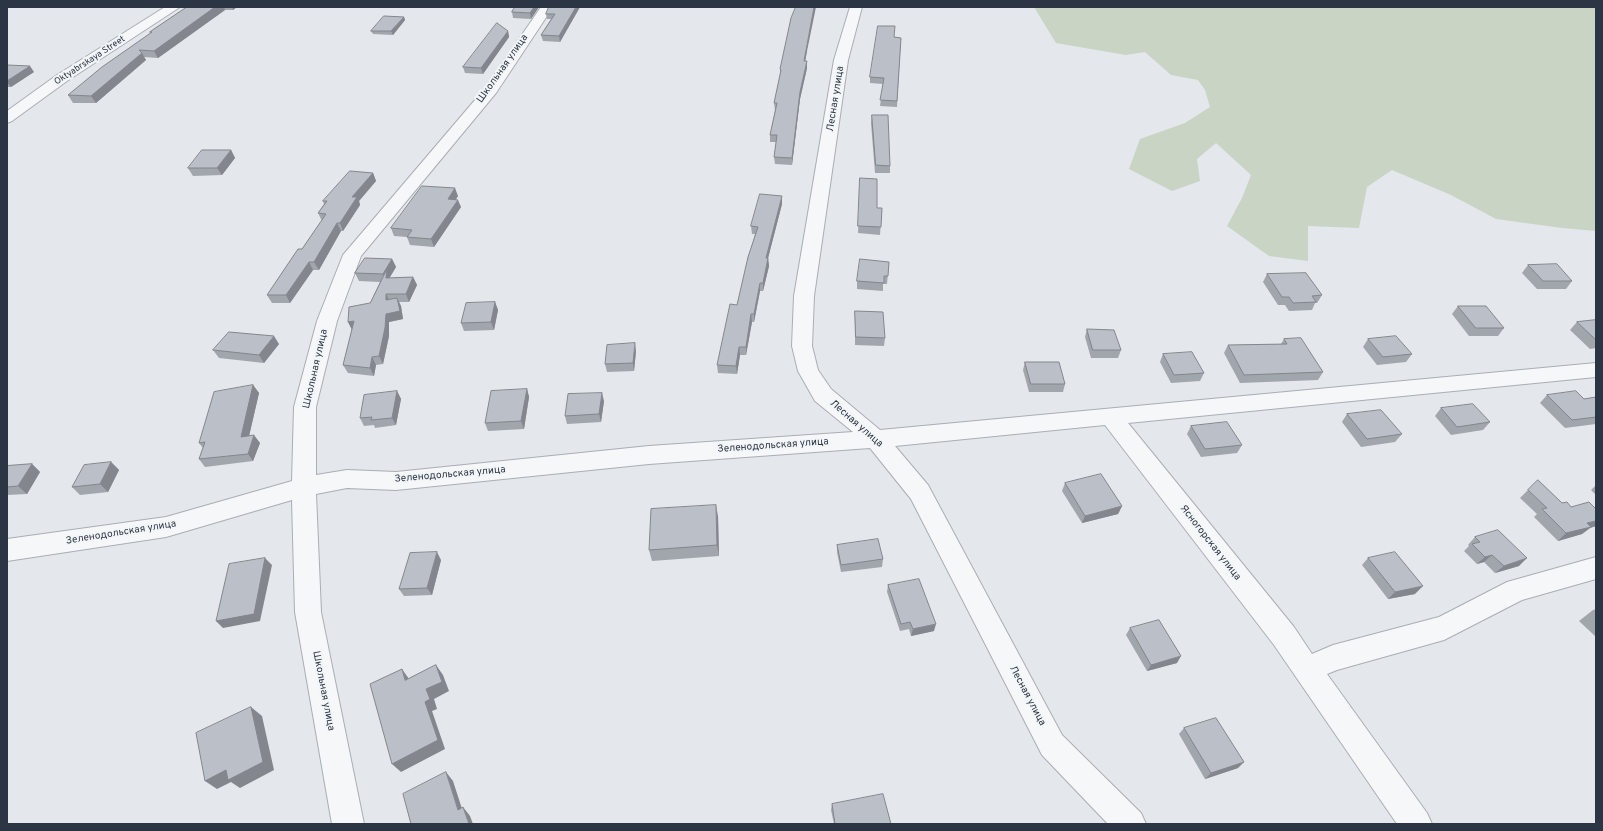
<!DOCTYPE html>
<html>
<head>
<meta charset="utf-8">
<style>
	body { margin:0 }
	#map { position:relative; width:1603px; height:831px; overflow:hidden; background:#e4e7eb; font-family:Overpass,sans-serif }
	canvas { display:block }
	.frame { position:absolute; inset:0; border:8px solid #2c3543; pointer-events:none }
</style>
</head>
<body>
<div id="map">
<canvas width="1603" height="831"></canvas>
<div class="frame"></div>
</div>
<script>
const g = document.querySelector('canvas').getContext('2d');
g.lineJoin = 'round';
function fill(path, color) {
  g.fillStyle = color;
  g.fill(path, 'evenodd');
}
function trace(path, color, width, dash) {
  g.strokeStyle = color;
  g.lineWidth = width;
  g.lineCap = dash ? 'butt' : 'round';
  g.setLineDash(dash || []);
  g.stroke(path);
}
function label(font, color, halo, rows, align = 'center') {
  g.font = font + ' Overpass,sans-serif';
  g.lineWidth = 4;
  g.setLineDash([]);
  g.textBaseline = 'middle';
  g.strokeStyle = halo;
  g.fillStyle = color;
  for (const [text, x, y, turn = 0] of rows) {
    g.save();
    g.translate(x, y);
    g.rotate((+turn || 0) * Math.PI / 180);
    g.textAlign = isNaN(turn) ? turn : align;
    if (halo) g.strokeText(text, 0, 0);
    g.fillText(text, 0, 0);
    g.restore();
  }
}
fill(new Path2D(`
	M 1034,7 L 1596,7 L 1596,231 L 1562,228 L 1496,219 L 1451,195 L 1392,170 L 1367,187 L 1359,228 L 1308,226 L 1308,261 L 1269,256 L 1227,226 L 1242,198 L 1251,175 L 1216,143 L 1197,159 L 1200,181 L 1172,191 L 1129,169 L 1140,139 L 1185,123 L 1210,107 L 1205,90 L 1198,80 L 1171,75 L 1145,52 L 1126,55 L 1056,43 Z`), '#c9d4c5');
const minor = new Path2D(`
	M 165,7 L 180,7 L 67,81 L 12,121 L 7,123 L 7,111 L 57,75 Z
	M 541,7 L 553,7 L 496,93 L 361,256 L 337,321 L 316,407 L 316,475 L 347,470 L 396,472 L 649,446 L 853,432 L 815,401 L 798,371 L 792,346 L 794,296 L 834,60 L 850,7 L 862,7 L 848,60 L 814,296 L 812,346 L 818,370 L 831,389 L 880,430 L 1596,363 L 1596,377 L 1128,423 L 1294,627 L 1312,654 L 1333,645 L 1439,617 L 1507,582 L 1596,557 L 1596,579 L 1522,600 L 1444,640 L 1337,670 L 1327,674 L 1427,813 L 1432,824 L 1397,824 L 1274,645 L 1105,425 L 895,446 L 928,485 L 1062,735 L 1141,813 L 1146,824 L 1108,824 L 1042,755 L 911,499 L 870,448 L 649,464 L 396,490 L 347,488 L 316,494 L 321,612 L 364,824 L 332,824 L 295,612 L 292,500 L 166,537 L 7,561 L 7,539 L 166,517 L 292,481 L 294,407 L 317,321 L 343,255 L 486,87 Z`);
trace(minor, '#a9aeb5', 2);
fill(minor, '#f6f7f9');
fill(new Path2D(`
	M 187,7 L 237,7 L 233,10 L 225,10 L 158,58 L 144,57 L 146,60 L 96,103 L 73,103 L 68,95 L 151,33 L 150,32 Z
	M 515,7 L 539,7 L 531,19 L 513,18 L 512,12 Z
	M 580,7 L 560,42 L 543,41 L 541,35 L 551,19 L 547,19 L 546,14 Z
	M 404,17 L 405,20 L 393,35 L 373,34 L 371,31 Z
	M 508,31 L 509,37 L 483,74 L 465,73 L 463,67 Z
	M 894,37 L 901,38 L 897,107 L 880,106 L 883,84 L 870,83 L 870,77 Z
	M 807,51 L 805,61 L 807,61 L 807,68 L 800,99 L 792,165 L 775,164 L 774,157 L 776,142 L 770,142 L 770,135 L 775,110 L 774,103 L 780,76 L 780,69 Z
	M 7,65 L 34,72 L 11,87 L 7,87 Z
	M 872,115 L 890,166 L 890,173 L 875,173 L 871,123 Z
	M 231,150 L 235,158 L 222,175 L 193,176 L 188,168 Z
	M 373,173 L 376,181 L 359,201 L 360,205 L 343,231 L 341,231 L 319,270 L 313,270 L 290,303 L 272,303 L 267,295 L 302,249 L 322,221 L 318,213 L 324,204 L 323,201 Z
	M 860,178 L 877,208 L 882,208 L 880,235 L 858,233 Z
	M 458,196 L 456,199 L 461,207 L 434,247 L 410,245 L 407,237 L 394,236 L 391,228 Z
	M 782,204 L 768,258 L 769,266 L 763,291 L 760,291 L 754,322 L 752,322 L 746,355 L 740,355 L 737,374 L 718,373 L 717,365 L 737,305 L 755,234 L 752,234 L 751,226 Z
	M 392,259 L 396,267 L 390,277 L 390,278 L 413,277 L 417,285 L 409,302 L 399,302 L 401,306 L 403,319 L 389,322 L 389,336 L 383,364 L 376,365 L 374,376 L 348,373 L 343,365 L 352,329 L 348,322 L 370,303 L 380,282 L 359,281 L 355,273 Z
	M 889,262 L 887,284 L 883,284 L 883,291 L 857,289 L 857,281 Z
	M 1528,265 L 1572,281 L 1566,289 L 1537,289 L 1522,273 Z
	M 1267,274 L 1322,295 L 1317,303 L 1315,303 L 1312,310 L 1289,311 L 1285,305 L 1278,305 L 1263,282 Z
	M 495,302 L 498,310 L 494,330 L 464,331 L 461,323 Z
	M 1458,306 L 1504,328 L 1498,336 L 1469,336 L 1452,314 Z
	M 855,311 L 885,338 L 884,346 L 855,345 Z
	M 1596,320 L 1596,348 L 1590,349 L 1570,330 L 1577,322 Z
	M 1087,329 L 1121,350 L 1118,358 L 1091,358 L 1085,337 Z
	M 1284,339 L 1323,372 L 1318,380 L 1240,383 L 1224,353 L 1228,345 L 1281,344 Z
	M 1368,339 L 1412,354 L 1406,362 L 1377,365 L 1363,347 Z
	M 279,344 L 264,363 L 219,358 L 213,350 Z
	M 636,351 L 634,371 L 607,372 L 605,364 Z
	M 1163,354 L 1204,373 L 1200,381 L 1171,383 L 1160,362 Z
	M 1025,362 L 1065,384 L 1063,392 L 1029,392 L 1023,370 Z
	M 253,385 L 259,393 L 249,436 L 260,443 L 253,461 L 205,467 L 199,459 L 203,448 L 199,443 Z
	M 527,389 L 529,397 L 524,429 L 488,431 L 485,423 Z
	M 397,391 L 401,399 L 396,425 L 375,428 L 374,425 L 364,426 L 360,418 Z
	M 1547,395 L 1584,399 L 1596,397 L 1596,424 L 1565,428 L 1540,403 Z
	M 604,401 L 601,422 L 567,424 L 565,416 Z
	M 1441,408 L 1490,422 L 1483,430 L 1451,435 L 1435,416 Z
	M 1347,414 L 1402,434 L 1395,442 L 1361,447 L 1342,422 Z
	M 1191,426 L 1242,445 L 1237,453 L 1201,457 L 1187,434 Z
	M 111,462 L 119,470 L 108,492 L 80,495 L 72,487 Z
	M 32,464 L 40,472 L 27,494 L 7,495 L 7,466 Z
	M 1538,480 L 1562,503 L 1571,507 L 1596,509 L 1596,526 L 1590,528 L 1582,534 L 1558,541 L 1534,517 L 1537,514 L 1520,498 Z
	M 1065,483 L 1122,506 L 1118,514 L 1082,523 L 1062,491 Z
	M 1596,485 L 1596,495 L 1591,490 Z
	M 718,516 L 719,556 L 652,561 L 649,550 Z
	M 1475,537 L 1519,566 L 1495,573 L 1484,562 L 1477,564 L 1464,551 L 1469,546 L 1468,545 Z
	M 837,545 L 883,559 L 882,567 L 841,572 L 837,552 Z
	M 1368,558 L 1415,594 L 1388,599 L 1362,565 Z
	M 441,560 L 432,595 L 404,596 L 399,589 Z
	M 888,585 L 934,631 L 911,636 L 909,629 L 900,631 L 887,592 Z
	M 1596,609 L 1596,637 L 1579,621 L 1593,610 Z
	M 1130,628 L 1177,663 L 1147,671 L 1126,635 Z
	M 1184,728 L 1238,768 L 1205,779 L 1179,734 Z
	M 832,804 L 891,824 L 834,824 L 831,810 Z`), '#a1a5ac');
fill(new Path2D(`
	M 215,7 L 224,7 L 225,10 L 158,58 L 154,51 Z
	M 232,7 L 237,7 L 233,10 Z
	M 534,7 L 539,7 L 531,19 L 530,13 Z
	M 576,7 L 580,7 L 560,42 L 559,36 Z
	M 814,7 L 816,7 L 807,51 L 804,68 L 804,61 L 807,45 Z
	M 404,17 L 405,20 L 393,35 L 391,31 Z
	M 508,31 L 509,37 L 483,74 L 481,68 Z
	M 142,53 L 146,60 L 96,103 L 91,96 Z
	M 807,61 L 807,68 L 800,99 L 792,165 L 792,158 L 800,92 Z
	M 30,66 L 34,72 L 11,87 L 7,82 L 7,81 Z
	M 231,150 L 235,158 L 222,175 L 217,168 Z
	M 373,173 L 376,181 L 359,201 L 360,205 L 343,231 L 340,223 L 352,197 Z
	M 455,188 L 458,196 L 451,207 L 448,199 Z
	M 782,196 L 782,204 L 766,266 L 766,258 Z
	M 458,200 L 461,207 L 434,247 L 431,239 Z
	M 337,223 L 341,231 L 319,270 L 314,262 Z
	M 768,258 L 769,266 L 763,291 L 763,283 Z
	M 392,259 L 396,267 L 390,277 L 390,286 L 387,282 L 383,274 Z
	M 309,262 L 313,270 L 290,303 L 286,295 Z
	M 413,277 L 417,285 L 409,302 L 406,294 Z
	M 760,283 L 760,291 L 754,322 L 754,314 Z
	M 386,294 L 390,302 L 386,300 Z
	M 397,298 L 401,306 L 403,319 L 389,322 L 389,336 L 383,364 L 379,356 L 386,314 Z
	M 495,302 L 498,310 L 494,330 L 491,322 Z
	M 751,314 L 752,322 L 746,355 L 746,347 Z
	M 354,321 L 352,330 L 348,322 Z
	M 274,336 L 279,344 L 264,363 L 259,355 Z
	M 635,343 L 636,351 L 634,371 L 633,363 Z
	M 739,347 L 740,355 L 737,374 L 736,366 Z
	M 372,357 L 376,365 L 374,376 L 370,368 Z
	M 253,385 L 259,393 L 247,445 L 241,437 Z
	M 527,389 L 529,397 L 524,429 L 521,421 Z
	M 397,391 L 401,399 L 396,425 L 392,418 Z
	M 602,393 L 604,401 L 601,422 L 599,414 Z
	M 254,435 L 260,443 L 253,461 L 248,454 Z
	M 111,462 L 119,470 L 108,492 L 100,484 Z
	M 32,464 L 40,472 L 27,494 L 18,486 Z
	M 716,505 L 718,516 L 719,556 L 717,545 Z
	M 1122,506 L 1118,514 L 1082,523 L 1085,516 Z
	M 1596,521 L 1596,526 L 1590,528 L 1582,534 L 1558,541 L 1566,533 L 1587,523 Z
	M 437,552 L 441,560 L 432,595 L 427,588 Z
	M 1492,555 L 1484,562 L 1477,564 L 1485,557 Z
	M 265,558 L 272,565 L 260,621 L 223,628 L 216,621 Z
	M 1527,558 L 1519,566 L 1495,573 L 1504,566 Z
	M 1423,586 L 1415,594 L 1388,599 L 1395,592 Z
	M 936,624 L 934,631 L 911,636 L 913,629 Z
	M 1181,656 L 1177,663 L 1147,671 L 1151,665 Z
	M 436,665 L 443,675 L 449,691 L 434,699 L 437,709 L 432,711 L 445,749 L 401,772 L 392,764 L 425,702 L 426,689 Z
	M 402,669 L 409,679 L 405,680 Z
	M 251,707 L 262,716 L 274,770 L 240,788 L 231,782 L 217,789 L 205,781 Z
	M 1244,762 L 1238,768 L 1205,779 L 1211,773 Z
	M 446,772 L 453,781 L 465,818 L 458,810 Z
	M 463,807 L 470,816 L 473,824 L 469,824 Z`), '#83868c');
const building = new Path2D(`
	M 187,7 L 215,7 L 154,51 L 139,50 L 142,53 L 91,96 L 68,95 L 102,67 L 152,32 L 150,32 Z
	M 515,7 L 534,7 L 530,13 L 512,12 Z
	M 549,7 L 576,7 L 559,36 L 541,35 L 555,14 L 546,14 Z
	M 796,7 L 814,7 L 807,45 L 804,61 L 807,61 L 800,92 L 792,158 L 774,157 L 777,135 L 770,135 L 777,103 L 774,103 L 781,70 L 780,69 L 791,18 Z
	M 384,16 L 404,17 L 391,31 L 371,31 Z
	M 497,23 L 508,31 L 481,68 L 463,67 Z
	M 878,26 L 895,26 L 894,37 L 901,38 L 897,101 L 880,100 L 884,78 L 870,77 Z
	M 7,65 L 30,66 L 7,81 Z
	M 872,115 L 888,115 L 890,166 L 876,165 Z
	M 202,150 L 231,150 L 217,168 L 188,168 Z
	M 350,171 L 373,173 L 352,197 L 357,197 L 340,223 L 337,223 L 314,262 L 309,262 L 286,295 L 267,295 L 298,249 L 302,249 L 326,214 L 318,213 L 327,201 L 323,201 Z
	M 860,178 L 877,179 L 877,208 L 882,208 L 881,227 L 858,226 Z
	M 422,186 L 455,188 L 448,199 L 458,200 L 431,239 L 407,237 L 412,230 L 391,228 Z
	M 760,194 L 782,196 L 766,258 L 768,258 L 763,283 L 760,283 L 754,314 L 751,314 L 746,347 L 739,347 L 736,366 L 717,365 L 730,304 L 737,305 L 748,257 L 758,227 L 751,226 Z
	M 365,258 L 392,259 L 383,274 L 355,273 Z
	M 860,259 L 889,262 L 888,276 L 884,276 L 884,283 L 857,281 Z
	M 1557,264 L 1572,281 L 1543,281 L 1528,265 Z
	M 387,269 L 386,278 L 413,277 L 406,294 L 386,294 L 386,300 L 397,298 L 400,311 L 386,314 L 385,328 L 379,356 L 372,357 L 370,368 L 343,365 L 354,321 L 348,322 L 349,307 L 370,303 Z
	M 1306,273 L 1322,295 L 1312,296 L 1316,302 L 1293,303 L 1289,297 L 1282,297 L 1267,274 Z
	M 495,302 L 491,322 L 461,323 L 466,303 Z
	M 1458,306 L 1486,306 L 1504,328 L 1476,328 Z
	M 855,311 L 883,312 L 885,338 L 856,337 Z
	M 1596,320 L 1596,340 L 1577,322 Z
	M 1087,329 L 1114,330 L 1121,350 L 1093,350 Z
	M 229,332 L 274,336 L 259,355 L 213,350 Z
	M 1396,336 L 1412,354 L 1383,357 L 1368,339 Z
	M 1301,338 L 1323,372 L 1244,375 L 1228,345 L 1287,344 L 1284,339 Z
	M 635,343 L 633,363 L 605,364 L 607,345 Z
	M 1192,352 L 1204,373 L 1174,375 L 1163,354 Z
	M 1025,362 L 1059,362 L 1065,384 L 1031,384 Z
	M 253,385 L 241,437 L 254,435 L 248,454 L 199,459 L 205,442 L 199,443 L 214,392 Z
	M 527,389 L 521,421 L 485,423 L 491,391 Z
	M 397,391 L 392,418 L 371,420 L 372,417 L 360,418 L 364,395 Z
	M 1576,391 L 1584,399 L 1596,397 L 1596,417 L 1572,420 L 1547,395 Z
	M 602,393 L 599,414 L 565,416 L 568,394 Z
	M 1473,404 L 1490,422 L 1457,427 L 1441,408 Z
	M 1381,410 L 1402,434 L 1367,439 L 1347,414 Z
	M 1227,422 L 1242,445 L 1205,449 L 1191,426 Z
	M 111,462 L 100,484 L 72,487 L 84,465 Z
	M 32,464 L 18,486 L 7,487 L 7,466 Z
	M 1101,474 L 1122,506 L 1085,516 L 1065,483 Z
	M 1538,480 L 1562,503 L 1567,502 L 1571,507 L 1589,502 L 1596,509 L 1596,521 L 1587,523 L 1591,527 L 1566,533 L 1542,509 L 1547,508 L 1528,490 Z
	M 716,505 L 717,545 L 649,550 L 651,509 Z
	M 1498,530 L 1527,558 L 1504,566 L 1492,555 L 1485,557 L 1472,544 L 1480,542 L 1475,537 Z
	M 878,539 L 883,559 L 841,565 L 837,545 Z
	M 437,552 L 427,588 L 399,589 L 410,553 Z
	M 1395,552 L 1423,586 L 1395,592 L 1368,558 Z
	M 265,558 L 254,614 L 216,621 L 229,564 Z
	M 919,579 L 936,624 L 913,629 L 910,622 L 901,624 L 888,585 Z
	M 1159,620 L 1181,656 L 1151,665 L 1130,628 Z
	M 436,665 L 442,682 L 426,689 L 430,699 L 425,702 L 438,740 L 392,764 L 370,684 L 402,669 L 405,680 Z
	M 251,707 L 263,762 L 228,780 L 226,770 L 205,781 L 196,733 Z
	M 1216,718 L 1244,762 L 1211,773 L 1184,728 Z
	M 446,772 L 458,810 L 463,807 L 469,824 L 411,824 L 403,794 Z
	M 883,794 L 891,824 L 835,824 L 832,804 Z`);
fill(building, '#bbc0c8');
trace(building, '#83868c', 1);
label('9px', '#2c3543', '#f3f6f8', [
	["Oktyabrskaya Street",90,61,-33]
]);
label('10px', '#2c3543', '#f3f6f8', [
	["Школьная улица",503,69,-55],
	["Лесная улица",836,99,-81],
	["Школьная улица",316,369,-77],
	["Лесная улица",856,424,41],
	["Зеленодольская улица",773,446,-4],
	["Зеленодольская улица",450,475,-5],
	["Зеленодольская улица",121,533,-9],
	["Ясногорская улица",1210,543,52],
	["Школьная улица",323,691,79],
	["Лесная улица",1027,696,62]
]);
</script>
</body>
</html>
